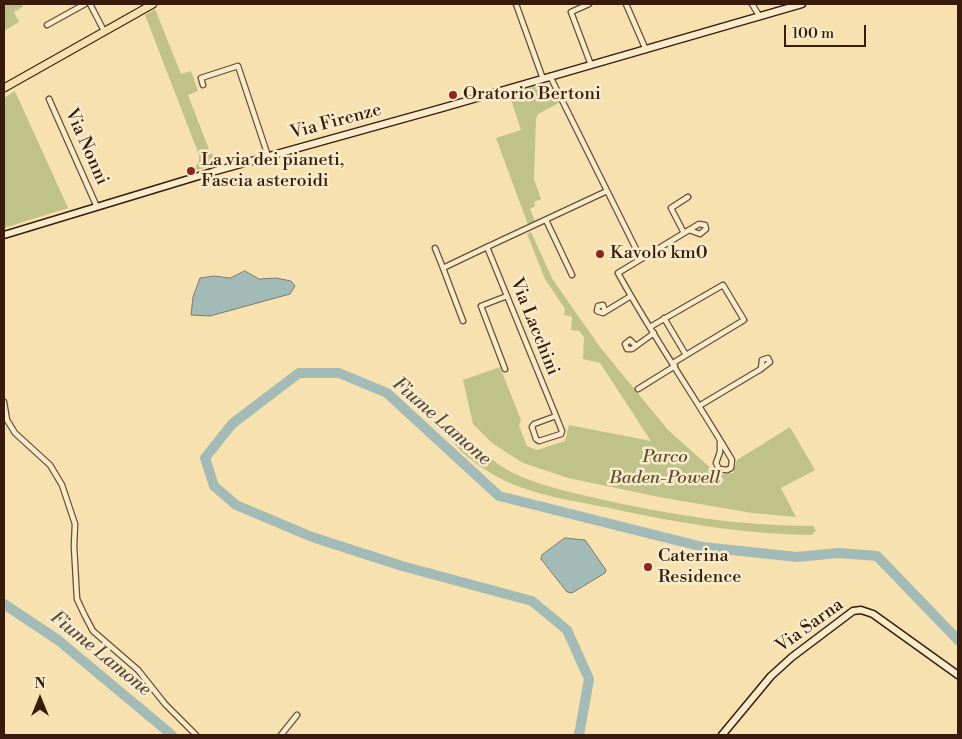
<!DOCTYPE html>
<html>
<head>
<meta charset="utf-8">
<style>
	body { margin:0 }
	#map { position:relative; width:962px; height:739px; overflow:hidden; background:#f7e2af; font-family:"Libre Bodoni",serif }
	canvas { display:block }
	.frame { position:absolute; inset:0; border:5px solid #381b0d; pointer-events:none }
	.north { position:absolute; left:15px; top:674px; width:50px; height:50px; -webkit-text-stroke:4px #faeccb; paint-order:stroke; rotate:0deg; font-size:14px; font-weight:700; line-height:20px; text-align:center; color:#381b0d }
	.north::after { content:''; display:block; margin:auto; width:18px; height:22px; background:#381b0d; clip-path:polygon(50% 0,100% 100%,50% 72%,0 100%) }
	.scale { position:absolute; left:784px; top:25px; width:82px; height:22px; box-sizing:border-box; border:2px solid #381b0d; border-top:0; padding-left:6px; font-size:15px; line-height:18px; white-space:nowrap; color:#381b0d; -webkit-text-stroke:4px #faeccb; paint-order:stroke }
</style>
</head>
<body>
<div id="map">
<canvas width="962" height="739"></canvas>
<div class="frame"></div>
<div class="north">N</div>
<div class="scale">100 m</div>
</div>
<script>
const g = document.querySelector('canvas').getContext('2d');
g.lineJoin = 'round';
function fill(path, color) {
  g.fillStyle = color;
  g.fill(path, 'evenodd');
}
function trace(path, color, width, dash) {
  g.strokeStyle = color;
  g.lineWidth = width;
  g.lineCap = dash ? 'butt' : 'round';
  g.setLineDash(dash || []);
  g.stroke(path);
}
function label(font, color, halo, rows, align = 'center') {
  g.font = font + ' "Libre Bodoni",serif';
  g.lineWidth = 5;
  g.setLineDash([]);
  g.textBaseline = 'middle';
  g.strokeStyle = halo;
  g.fillStyle = color;
  for (const [text, x, y, turn = 0] of rows) {
    g.save();
    g.translate(x, y);
    g.rotate((+turn || 0) * Math.PI / 180);
    g.textAlign = isNaN(turn) ? turn : align;
    if (halo) g.strokeText(text, 0, 0);
    g.fillText(text, 0, 0);
    g.restore();
  }
}
fill(new Path2D(`
	M 4,4 L 21,4 L 23,7 L 14,12 L 19,22 L 4,31 Z
	M 155,9 L 181,74 L 191,71 L 198,91 L 188,95 L 210,152 L 221,163 L 193,171 L 199,162 L 199,155 L 145,15 Z
	M 546,83 L 551,85 L 559,103 L 538,114 L 536,119 L 534,179 L 541,199 L 534,202 L 535,206 L 530,209 L 535,221 L 528,225 L 496,138 L 521,130 L 509,94 Z
	M 15,91 L 68,208 L 4,228 L 4,98 Z
	M 531,232 L 553,280 L 600,347 L 668,430 L 714,471 L 720,474 L 733,473 L 737,460 L 790,427 L 815,470 L 781,488 L 796,517 L 752,513 L 659,497 L 568,478 L 523,463 L 492,443 L 473,424 L 463,380 L 500,367 L 521,420 L 519,426 L 527,446 L 537,450 L 565,441 L 569,425 L 651,441 L 600,363 L 583,359 L 584,337 L 579,331 L 571,330 L 572,317 L 564,315 L 565,309 L 545,279 L 527,234 Z
	M 460,430 C 476,446 492,462 513,473 C 540,486 570,492 600,499 C 670,515 741,526 813,526 L 816,530 L 812,535 C 742,534 678,523 609,508 C 579,502 546,497 517,486 C 497,478 464,459 453,441 Z`), '#bfc389');
const water = new Path2D(`
	M 245,271 L 259,279 L 276,278 L 291,281 L 295,286 L 290,294 L 210,316 L 191,315 L 193,297 L 200,278 L 214,276 L 230,278 Z
	M 565,538 L 585,540 L 606,570 L 605,573 L 572,593 L 567,592 L 541,559 L 542,555 Z`);
fill(water, '#a2bbb6');
trace(water, '#787b72', 1);
trace(new Path2D(`
	M 4,604 L 58,640 L 172,735
	M 579,735 L 589,679 L 567,630 L 532,601 L 402,566 L 312,537 L 236,505 L 214,486 L 205,458 L 232,424 L 299,373 L 339,373 L 387,393 L 499,496 L 703,547 L 797,557 L 838,553 L 877,556 L 958,640`), '#a2bbb6', 10);
const street = new Path2D(`
	M 90,4 L 104,31
	M 516,4 L 543,79
	M 589,4 L 571,12 L 591,65
	M 626,4 L 646,50
	M 752,4 L 760,17
	M 47,25 L 85,4
	M 550,76 L 641,259
	M 203,85 L 201,78 L 238,66 L 268,156
	M 49,99 L 97,207
	M 546,220 L 572,275
	M 689,230 L 700,234 L 706,229 L 705,225 L 699,224 L 618,273 C 653,337 695,397 732,460 L 731,468 L 727,470 L 719,469 L 716,463 L 720,452 L 720,441
	M 684,233 L 671,208 L 688,197
	M 435,248 L 443,268 L 487,247
	M 443,268 L 463,321
	M 605,311 L 603,305 L 598,306 L 597,311 L 603,313 L 631,296
	M 664,318 L 686,355
	M 650,327 L 723,285 L 744,320 L 673,363
	M 635,345 L 630,340 L 625,344 L 627,349 L 632,349 L 654,333
	M 505,369 L 481,306 L 507,296
	M 638,389 L 675,366
	M 4,402 L 7,420 L 15,433 L 50,465 L 62,485 L 75,524 L 74,546 L 77,599 L 85,616 L 93,631 L 138,670 L 165,704 L 196,735
	M 699,406 L 761,369 L 770,362 L 768,358 L 762,360 L 761,369
	M 556,416 L 534,424 L 532,427 L 536,439 L 539,441 L 561,434 L 562,431 L 556,416 L 487,247 L 607,191
	M 281,735 L 297,715`);
const secondary = new Path2D(`
	M 4,235 L 212,172 L 442,108 L 802,4
	M 722,735 L 771,676 L 792,657 L 853,611 L 861,610 L 873,614 L 958,675`);
const primary = new Path2D(`
	M 4,88 L 153,4`);
trace(street, '#684d36', 7);
trace(secondary, '#381b0d', 9);
trace(primary, '#381b0d', 9);
trace(street, '#faeccb', 4.5);
trace(secondary, '#faeccb', 6);
trace(primary, '#f7e2af', 7);
for (const [x, y, r, color] of [
	[453,95,5,"#8f2418"],
	[191,171,5,"#8f2418"],
	[600,254,5,"#8f2418"],
	[648,567,5,"#8f2418"]
]) {
  const dot = new Path2D();
  dot.arc(x, y, r, 0, 2 * Math.PI);
  g.fillStyle = color;
  g.fill(dot);
  trace(dot, '#faeccb', 2);
}
label('18px', '#381b0d', '#faeccb', [
	["Oratorio Bertoni",463,95],
	["La via dei pianeti,",201,161],
	["Fascia asteroidi",201,182],
	["Kavolo km0",610,254],
	["Caterina",658,557],
	["Residence",658,578]
], 'left');
label('18px', '#381b0d', '#faeccb', [
	["Via Firenze",336,122,-15],
	["Via Nonni",86,147,66],
	["Via Lacchini",534,327,68],
	["Via Sarna",810,626,-36]
]);
label('italic 18px', '#604d32', '#faeccb', [
	["Parco",665,458],
	["Baden-Powell",665,479]
]);
label('italic 19px', '#584b40', '#faeccb', [
	["Fiume Lamone",441,422,41],
	["Fiume Lamone",100,654,39]
]);
</script>
</body>
</html>
